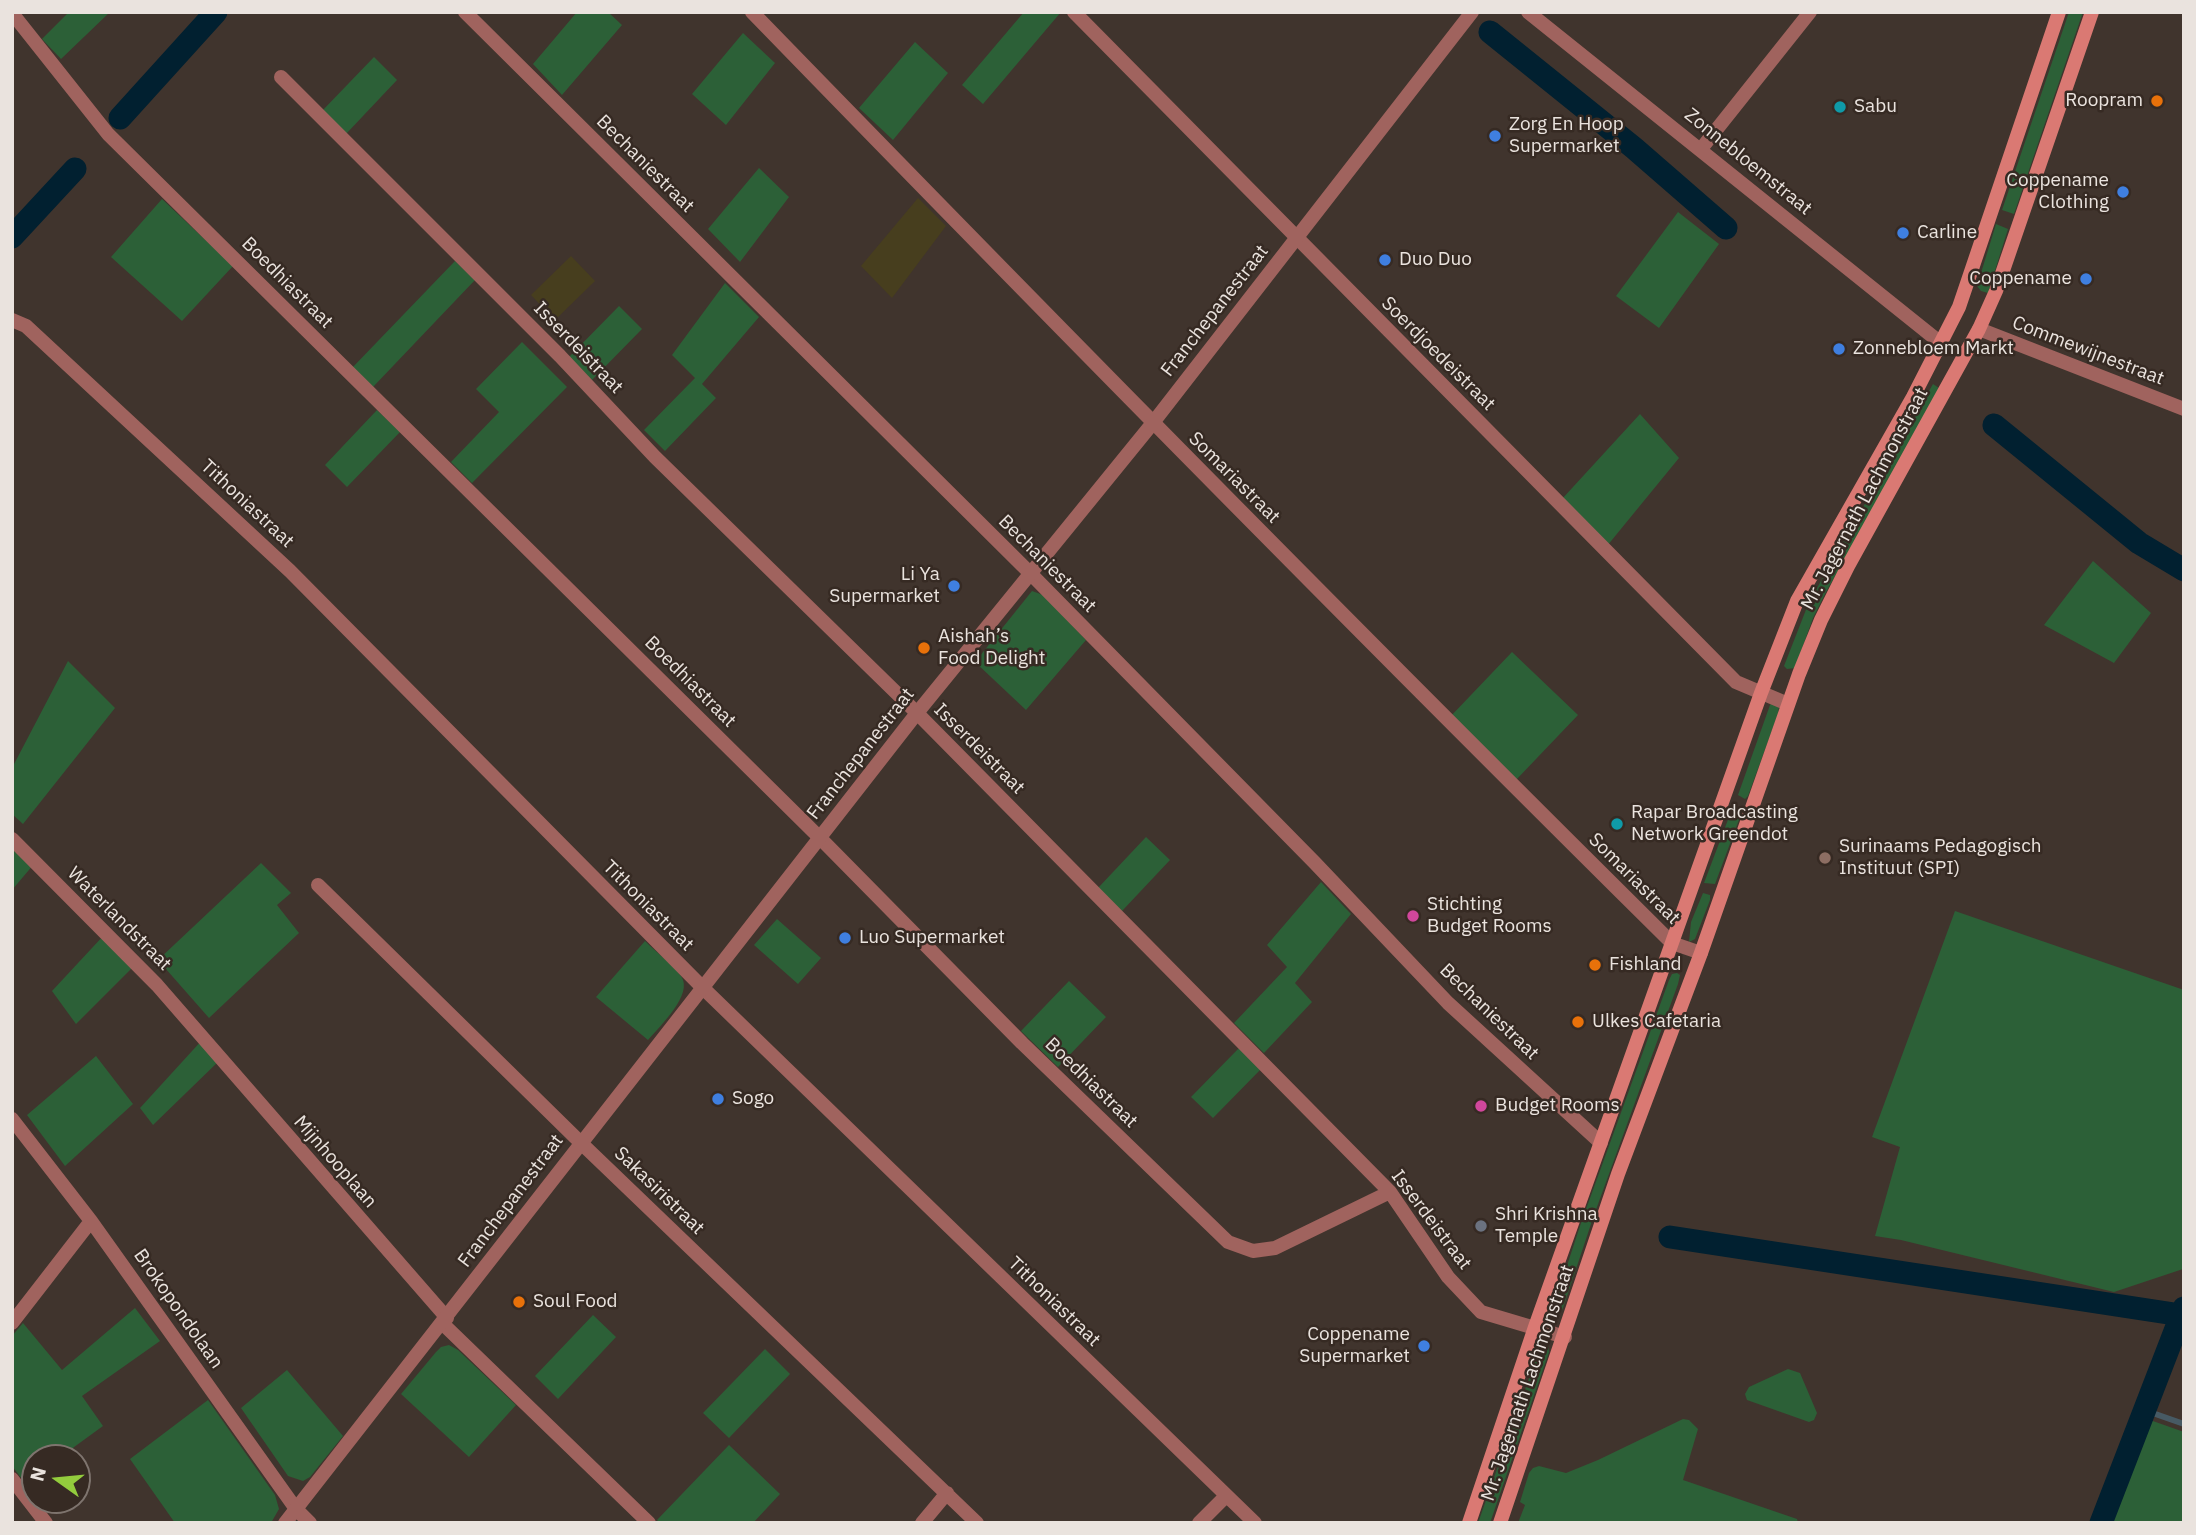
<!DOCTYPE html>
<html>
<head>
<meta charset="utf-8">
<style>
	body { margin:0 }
	#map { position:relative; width:2196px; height:1535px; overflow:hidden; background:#40342d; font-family:"IBM Plex Sans",sans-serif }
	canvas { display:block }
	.frame { position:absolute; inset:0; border:14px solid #eae3de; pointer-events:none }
	.north { position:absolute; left:21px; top:1444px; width:70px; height:70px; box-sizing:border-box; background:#362a23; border:2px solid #7e746e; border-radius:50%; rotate:285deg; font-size:19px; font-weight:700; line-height:28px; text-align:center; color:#eae3de }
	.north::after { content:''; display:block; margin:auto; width:24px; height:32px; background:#93cc3d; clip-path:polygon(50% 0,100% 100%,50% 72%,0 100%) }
</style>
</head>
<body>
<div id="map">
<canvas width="2196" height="1535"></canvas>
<div class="frame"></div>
<div class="north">N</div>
</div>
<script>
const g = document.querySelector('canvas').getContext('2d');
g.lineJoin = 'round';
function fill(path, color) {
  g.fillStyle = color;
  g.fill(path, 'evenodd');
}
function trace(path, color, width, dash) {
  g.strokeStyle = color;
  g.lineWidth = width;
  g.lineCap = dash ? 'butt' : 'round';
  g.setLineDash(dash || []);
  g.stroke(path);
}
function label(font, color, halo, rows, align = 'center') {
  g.font = font + ' "IBM Plex Sans",sans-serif';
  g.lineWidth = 5;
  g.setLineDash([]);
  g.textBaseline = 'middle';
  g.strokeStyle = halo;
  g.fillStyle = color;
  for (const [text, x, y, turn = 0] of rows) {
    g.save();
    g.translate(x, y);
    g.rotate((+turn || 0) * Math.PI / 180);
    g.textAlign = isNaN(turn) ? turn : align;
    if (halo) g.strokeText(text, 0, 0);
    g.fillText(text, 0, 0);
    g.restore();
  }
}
fill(new Path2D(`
	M 69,12 L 110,12 L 61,59 L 42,39 Z
	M 577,12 L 608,12 L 622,25 L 562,95 L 533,64 Z
	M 1024,12 L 1061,12 L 983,104 L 962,85 Z
	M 2069,12 L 2083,12 L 2014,214 L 2002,210 Z
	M 743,33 L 775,63 L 726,125 L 692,94 Z
	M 915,42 L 948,73 L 893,140 L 859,108 Z
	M 374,57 L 397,80 L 346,134 L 322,111 Z
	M 759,168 L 789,197 L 740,262 L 708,229 Z
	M 162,199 L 233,266 L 182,321 L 111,257 Z
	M 1678,212 L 1719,244 L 1659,328 L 1616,296 Z
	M 1996,224 L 2008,229 L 1988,293 L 1981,291 L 1977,286 Z
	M 455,261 L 475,280 L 373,387 L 352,368 Z
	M 725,283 L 759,317 L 702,384 L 716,398 L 665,451 L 644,430 L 695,378 L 672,355 Z
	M 619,306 L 642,329 L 592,380 L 569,357 Z
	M 522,342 L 567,387 L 472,483 L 451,462 L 499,412 L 476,389 Z
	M 1933,384 L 1939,388 L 1932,403 L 1826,592 L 1813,618 L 1795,668 L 1787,669 L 1784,666 L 1809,602 Z
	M 377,410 L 400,432 L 347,487 L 325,465 Z
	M 1640,414 L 1679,458 L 1607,546 L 1562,499 Z
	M 2093,561 L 2151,613 L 2114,663 L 2044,625 Z
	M 1032,591 L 1043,595 L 1086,640 L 1026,710 L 975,662 Z
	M 1512,652 L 1578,715 L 1516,780 L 1450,717 Z
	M 68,661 L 115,708 L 23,824 L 12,814 L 12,768 Z
	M 1774,701 L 1779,707 L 1778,714 L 1748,796 L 1745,799 L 1738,795 L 1770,705 Z
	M 1729,817 L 1740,817 L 1715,884 L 1704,883 Z
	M 1146,837 L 1170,860 L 1122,911 L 1098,888 Z
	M 12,841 L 34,864 L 12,890 Z
	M 261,863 L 291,893 L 277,905 L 299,933 L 209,1018 L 158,960 Z
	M 1321,882 L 1351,914 L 1295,983 L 1312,1002 L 1264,1053 L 1234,1023 L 1287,967 L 1267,945 Z
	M 1703,893 L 1710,895 L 1710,900 L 1695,939 L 1689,942 L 1691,922 Z
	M 1955,911 L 2184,990 L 2183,1269 L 2114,1292 L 1901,1240 L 1875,1236 L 1900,1147 L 1872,1137 Z
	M 777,919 L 821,958 L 798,984 L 754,945 Z
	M 105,934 L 136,964 L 76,1024 L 52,991 Z
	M 645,941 C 656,952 671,963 681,976 C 694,994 660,1026 648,1040 L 596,997 Z
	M 1677,973 L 1680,975 L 1678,984 L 1593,1218 L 1563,1308 L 1558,1316 L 1552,1311 L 1581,1223 L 1669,980 L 1672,974 Z
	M 1069,981 L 1106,1017 L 1058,1067 L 1021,1031 Z
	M 203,1039 L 221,1059 L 153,1125 L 140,1108 Z
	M 1240,1047 L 1262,1068 L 1213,1118 L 1191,1097 Z
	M 96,1056 L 133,1104 L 65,1166 L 27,1115 Z
	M 135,1308 L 160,1341 L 82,1396 L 103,1426 L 59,1458 L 35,1458 L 35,1475 L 25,1483 L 12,1466 L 12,1336 L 23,1323 L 62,1370 Z
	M 593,1315 L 616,1337 L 558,1399 L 535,1376 Z
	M 1544,1343 L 1548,1345 L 1549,1352 L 1490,1523 L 1478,1523 L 1540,1347 Z
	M 449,1345 L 458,1350 L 516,1405 L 469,1457 L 401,1394 L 436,1352 L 441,1347 Z
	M 765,1349 L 790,1374 L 729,1438 L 703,1413 Z
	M 1788,1369 L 1800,1373 L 1817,1413 L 1814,1420 L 1809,1422 L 1747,1400 L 1745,1394 L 1749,1387 Z
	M 287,1370 L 343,1436 L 310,1477 L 303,1481 L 288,1476 L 241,1408 Z
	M 208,1400 L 275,1495 L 279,1509 L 271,1523 L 175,1523 L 130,1459 Z
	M 1683,1419 L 1689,1420 L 1698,1429 L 1683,1480 L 1797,1519 L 1798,1523 L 1518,1523 L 1525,1505 L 1520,1502 L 1529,1473 L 1533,1468 L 1539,1466 L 1566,1473 L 1598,1460 Z
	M 2150,1420 L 2184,1432 L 2184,1523 L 2112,1523 Z
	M 729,1445 L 780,1494 L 753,1523 L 660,1523 L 657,1520 Z`), '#2c6037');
fill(new Path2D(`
	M 918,198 L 946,226 L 892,298 L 861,266 Z
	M 571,256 L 595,281 L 555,320 L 531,295 Z`), '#473e1e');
trace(new Path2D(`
	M 2144,1410 L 2184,1424`), '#475a64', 6);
trace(new Path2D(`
	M 1490,32 L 1634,148 L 1726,228
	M 120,118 L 216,12
	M 12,237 L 75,169
	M 1994,425 L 2139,543 L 2184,570
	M 1670,1237 L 2181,1315
	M 2101,1523 L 2184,1308`), '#012030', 23);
trace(new Path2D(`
	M 465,12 L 1031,574 L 1315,863 L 1448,1003 L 1601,1143
	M 752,12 C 1056,325 1362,636 1672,943 L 1701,953
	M 1074,12 L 1736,682 L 1788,704
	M 12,13 L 108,134 L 820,838 L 1022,1043 L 1228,1242 L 1253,1251 L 1275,1248 L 1390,1192
	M 281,77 L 560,356 L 655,457 L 917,713 L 1390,1192 L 1448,1277 L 1481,1312 L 1565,1337
	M 1701,149 L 1810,12
	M 12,320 L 26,326 L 290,571 L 703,988 L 1255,1523
	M 1979,329 L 2184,409
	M 12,839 L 157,985 L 447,1318
	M 318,885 L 580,1142 L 977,1523
	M 12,1119 L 91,1221 L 296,1509 L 310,1523
	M 12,1323 L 91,1221
	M 442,1323 L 649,1523
	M 12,1479 L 46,1523
	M 922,1523 L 947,1493
	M 1199,1523 L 1226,1496`), '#a0635e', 14);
trace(new Path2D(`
	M 1528,12 L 1942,344
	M 285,1523 L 917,713 L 1152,424 L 1472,12`), '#a0635e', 14);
trace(new Path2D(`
	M 1469,1523 L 1535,1327 L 1761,693 L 1797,601 L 1913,397 L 1959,307 L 2059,12
	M 1500,1523 L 1618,1174 L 1701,953 L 1799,674 L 1821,620 L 1848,566 L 1979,329 L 1996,291 L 2092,12`), '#da7973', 14);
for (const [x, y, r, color] of [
	[2157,101,7,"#e8710a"],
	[1840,107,7,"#0f9aa8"],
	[1495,136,7,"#3f7fe0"],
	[2123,192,7,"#3f7fe0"],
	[1903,233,7,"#3f7fe0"],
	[1385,260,7,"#3f7fe0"],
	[2086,279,7,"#3f7fe0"],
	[1839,349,7,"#3f7fe0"],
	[954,586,7,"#3f7fe0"],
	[924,648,7,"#e8710a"],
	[1617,824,7,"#0f9aa8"],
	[1825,858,7,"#8d6e63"],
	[1413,916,7,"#d1479c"],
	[845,938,7,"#3f7fe0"],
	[1595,965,7,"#e8710a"],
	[1578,1022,7,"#e8710a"],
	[718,1099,7,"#3f7fe0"],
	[1481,1106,7,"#d1479c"],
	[1481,1226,7,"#6b7280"],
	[519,1302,7,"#e8710a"],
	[1424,1346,7,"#3f7fe0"]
]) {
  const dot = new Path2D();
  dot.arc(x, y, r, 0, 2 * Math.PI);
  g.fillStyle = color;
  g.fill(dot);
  trace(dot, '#362a23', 2.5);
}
label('19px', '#eae3de', '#362a23', [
	["Roopram",2143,101,"right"],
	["Sabu",1854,107],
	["Zorg En Hoop",1509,125],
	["Supermarket",1509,147],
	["Coppename",2109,181,"right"],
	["Clothing",2109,203,"right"],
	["Carline",1917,233],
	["Duo Duo",1399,260],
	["Coppename",2072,279,"right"],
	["Zonnebloem Markt",1853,349],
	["Li Ya",940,575,"right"],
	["Supermarket",940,597,"right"],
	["Aishah’s",938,637],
	["Food Delight",938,659],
	["Rapar Broadcasting",1631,813],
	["Network Greendot",1631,835],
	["Surinaams Pedagogisch",1839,847],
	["Instituut (SPI)",1839,869],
	["Stichting",1427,905],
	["Budget Rooms",1427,927],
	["Luo Supermarket",859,938],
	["Fishland",1609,965],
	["Ulkes Cafetaria",1592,1022],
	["Sogo",732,1099],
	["Budget Rooms",1495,1106],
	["Shri Krishna",1495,1215],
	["Temple",1495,1237],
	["Soul Food",533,1302],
	["Coppename",1410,1335,"right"],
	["Supermarket",1410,1357,"right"]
], 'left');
label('19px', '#eae3de', '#362a23', [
	["Zonnebloemstraat",1748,162,39],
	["Bechaniestraat",645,164,45],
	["Boedhiastraat",287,283,45],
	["Franchepanestraat",1215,311,-52],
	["Isserdeistraat",578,348,46],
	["Commewijnestraat",2088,351,21],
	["Soerdjoedeistraat",1438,354,45],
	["Somariastraat",1234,478,45],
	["Mr. Jagernath Lachmonstraat",1865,499,-62],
	["Tithoniastraat",247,504,43],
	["Bechaniestraat",1047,564,45],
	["Boedhiastraat",690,682,45],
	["Isserdeistraat",979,749,45],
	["Franchepanestraat",861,754,-52],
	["Somariastraat",1634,879,45],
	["Tithoniastraat",648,906,45],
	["Waterlandstraat",119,919,45],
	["Bechaniestraat",1489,1012,44],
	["Boedhiastraat",1091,1083,44],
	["Mijnhooplaan",335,1162,49],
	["Sakasiristraat",659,1191,44],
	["Franchepanestraat",511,1201,-53],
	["Isserdeistraat",1431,1220,53],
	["Tithoniastraat",1054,1302,44],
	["Brokopondolaan",178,1309,55],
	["Mr. Jagernath Lachmonstraat",1528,1383,-71]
]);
</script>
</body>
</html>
